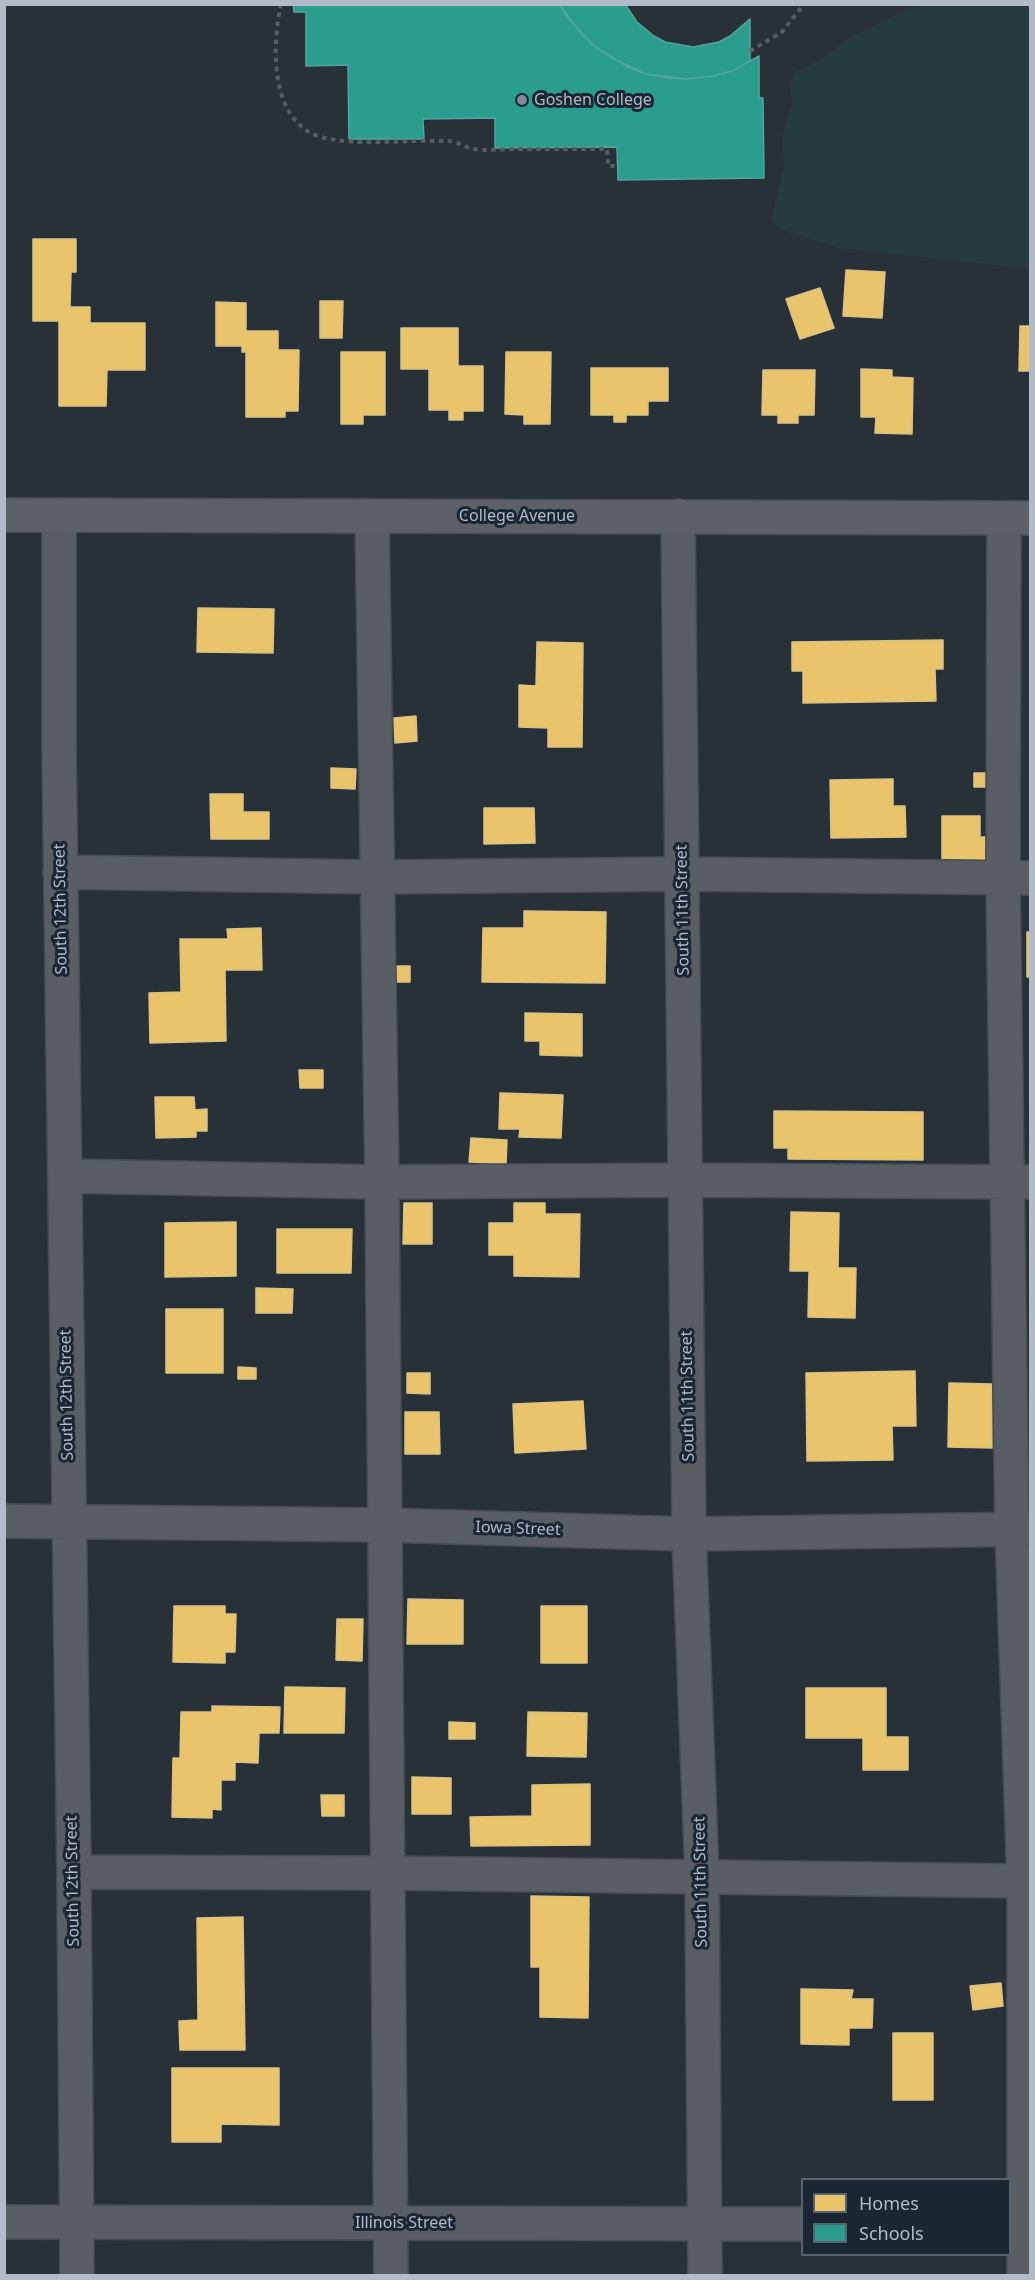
<!DOCTYPE html>
<html>
<head>
<meta charset="utf-8">
<style>
	body { margin:0 }
	#map { position:relative; width:1035px; height:2280px; overflow:hidden; background:#283038; font-family:"Noto Sans",sans-serif }
	canvas { display:block }
	.frame { position:absolute; inset:0; border:6px solid #b2bcc9; pointer-events:none }
	.legend { position:absolute; left:801px; top:2178px; width:210px; height:78px; box-sizing:border-box; background:#1b2633; border:2px solid #57626f; margin:0; padding:8px 10px; list-style:none; font-size:18px; color:#b2bcc9 }
	.legend li { display:flex; align-items:center; gap:12px; height:30px }
	.legend b { width:30px; border:2px solid #57626f }
</style>
</head>
<body>
<div id="map">
<canvas width="1035" height="2280"></canvas>
<div class="frame"></div>
<ul class="legend">
<li><b style="height:16px;background:#e9c46a"></b>Homes</li>
<li><b style="height:16px;background:#2a9d8f"></b>Schools</li>
</ul>
</div>
<script>
const g = document.querySelector('canvas').getContext('2d');
g.lineJoin = 'round';
function fill(path, color) {
  g.fillStyle = color;
  g.fill(path, 'evenodd');
}
function trace(path, color, width, dash) {
  g.strokeStyle = color;
  g.lineWidth = width;
  g.lineCap = dash ? 'butt' : 'round';
  g.setLineDash(dash || []);
  g.stroke(path);
}
function label(font, color, halo, rows, align = 'center') {
  g.font = font + ' "Noto Sans",sans-serif';
  g.lineWidth = 6;
  g.setLineDash([]);
  g.textBaseline = 'middle';
  g.strokeStyle = halo;
  g.fillStyle = color;
  for (const [text, x, y, turn = 0] of rows) {
    g.save();
    g.translate(x, y);
    g.rotate((+turn || 0) * Math.PI / 180);
    g.textAlign = isNaN(turn) ? turn : align;
    if (halo) g.strokeText(text, 0, 0);
    g.fillText(text, 0, 0);
    g.restore();
  }
}
fill(new Path2D(`
	M 919,4 L 1030,5 L 1030,269 L 839,248 L 781,230 L 771,221 L 784,165 L 782,135 L 792,103 L 790,84 L 795,71 L 819,61 L 855,35 Z`), '#253b3e');
const homes = new Path2D(`
	M 33,239 L 76,239 L 76,272 L 71,272 L 70,307 L 90,307 L 90,323 L 145,323 L 145,370 L 107,370 L 106,406 L 59,406 L 59,321 L 33,321 Z
	M 846,270 L 885,272 L 882,318 L 843,316 Z
	M 820,288 L 834,328 L 800,339 L 786,299 Z
	M 320,301 L 343,301 L 342,338 L 320,338 Z
	M 216,302 L 246,303 L 246,331 L 278,331 L 278,350 L 299,350 L 298,411 L 285,411 L 285,417 L 246,417 L 246,352 L 242,352 L 242,346 L 216,346 Z
	M 1020,326 L 1030,326 L 1030,371 L 1019,371 Z
	M 401,328 L 458,328 L 458,366 L 483,366 L 483,411 L 463,411 L 463,420 L 449,420 L 449,410 L 429,410 L 429,369 L 401,369 Z
	M 341,352 L 385,352 L 385,415 L 363,415 L 363,424 L 341,424 Z
	M 506,352 L 551,352 L 550,424 L 524,424 L 524,415 L 505,414 Z
	M 591,368 L 668,368 L 668,401 L 648,401 L 648,415 L 626,415 L 626,422 L 614,422 L 614,415 L 591,415 Z
	M 861,369 L 892,370 L 892,377 L 913,378 L 912,434 L 875,433 L 876,417 L 861,417 Z
	M 763,370 L 815,370 L 814,415 L 798,415 L 798,423 L 778,423 L 778,415 L 762,415 Z
	M 198,608 L 274,609 L 273,653 L 197,652 Z
	M 943,640 L 943,669 L 935,669 L 936,701 L 803,703 L 803,671 L 792,671 L 792,642 Z
	M 537,642 L 583,643 L 582,747 L 548,747 L 548,728 L 519,727 L 519,685 L 536,686 Z
	M 416,716 L 417,741 L 395,743 L 394,718 Z
	M 331,768 L 356,769 L 355,789 L 331,788 Z
	M 974,773 L 990,773 L 990,787 L 974,787 Z
	M 893,779 L 893,806 L 905,806 L 906,837 L 831,838 L 830,780 Z
	M 210,794 L 243,794 L 243,812 L 269,812 L 269,839 L 211,839 Z
	M 484,808 L 534,808 L 535,843 L 484,844 Z
	M 942,816 L 980,816 L 980,837 L 989,837 L 989,863 L 942,863 Z
	M 524,911 L 606,912 L 605,983 L 482,982 L 483,928 L 524,928 Z
	M 261,928 L 262,970 L 225,970 L 226,1041 L 150,1043 L 149,993 L 181,992 L 180,939 L 228,939 L 227,929 Z
	M 1027,932 L 1030,932 L 1030,977 L 1027,977 Z
	M 394,966 L 410,966 L 410,982 L 394,982 Z
	M 525,1013 L 582,1014 L 582,1056 L 540,1055 L 540,1041 L 525,1041 Z
	M 299,1070 L 323,1070 L 323,1088 L 300,1088 Z
	M 500,1093 L 563,1095 L 561,1138 L 519,1137 L 520,1129 L 499,1129 Z
	M 155,1097 L 194,1097 L 195,1110 L 207,1109 L 207,1131 L 196,1131 L 196,1137 L 156,1138 Z
	M 774,1111 L 923,1112 L 923,1160 L 788,1159 L 788,1148 L 774,1148 Z
	M 471,1138 L 507,1140 L 506,1164 L 469,1162 Z
	M 404,1203 L 432,1203 L 432,1244 L 403,1244 Z
	M 514,1203 L 545,1203 L 545,1214 L 580,1214 L 579,1277 L 514,1276 L 514,1255 L 489,1255 L 489,1223 L 514,1223 Z
	M 791,1212 L 839,1213 L 838,1268 L 856,1268 L 855,1318 L 808,1317 L 809,1271 L 790,1271 Z
	M 236,1222 L 236,1276 L 165,1277 L 165,1223 Z
	M 277,1229 L 352,1229 L 351,1273 L 277,1273 Z
	M 256,1288 L 293,1289 L 292,1313 L 256,1313 Z
	M 166,1309 L 223,1309 L 223,1373 L 166,1373 Z
	M 238,1367 L 256,1368 L 256,1379 L 238,1379 Z
	M 915,1371 L 916,1426 L 892,1426 L 893,1460 L 807,1461 L 806,1373 Z
	M 407,1373 L 430,1373 L 430,1394 L 407,1393 Z
	M 949,1383 L 992,1384 L 992,1448 L 948,1447 Z
	M 583,1401 L 586,1449 L 515,1453 L 513,1404 Z
	M 405,1412 L 439,1412 L 440,1454 L 405,1454 Z
	M 408,1599 L 463,1600 L 463,1644 L 407,1644 Z
	M 174,1606 L 225,1606 L 225,1614 L 236,1614 L 235,1652 L 225,1652 L 225,1663 L 173,1662 Z
	M 541,1606 L 587,1606 L 587,1663 L 541,1663 Z
	M 337,1619 L 363,1619 L 362,1661 L 336,1660 Z
	M 285,1687 L 345,1688 L 344,1733 L 284,1733 Z
	M 806,1688 L 886,1688 L 886,1737 L 908,1737 L 908,1770 L 863,1770 L 863,1738 L 806,1738 Z
	M 212,1706 L 280,1707 L 279,1733 L 259,1733 L 258,1763 L 235,1762 L 235,1780 L 221,1780 L 221,1810 L 212,1809 L 212,1818 L 172,1817 L 173,1758 L 180,1758 L 181,1712 L 212,1712 Z
	M 528,1712 L 587,1713 L 586,1757 L 527,1756 Z
	M 449,1722 L 475,1723 L 475,1739 L 449,1739 Z
	M 412,1777 L 451,1778 L 451,1814 L 412,1814 Z
	M 590,1784 L 590,1845 L 471,1846 L 470,1817 L 532,1816 L 532,1785 Z
	M 321,1795 L 344,1795 L 344,1816 L 322,1816 Z
	M 531,1896 L 589,1897 L 588,2018 L 540,2017 L 540,1967 L 531,1967 Z
	M 243,1917 L 245,2050 L 180,2050 L 179,2021 L 198,2020 L 197,1918 Z
	M 1001,1983 L 1003,2006 L 973,2010 L 970,1986 Z
	M 801,1989 L 853,1990 L 851,1999 L 873,1999 L 872,2028 L 849,2028 L 849,2045 L 801,2044 Z
	M 893,2033 L 933,2033 L 933,2100 L 893,2100 Z
	M 172,2068 L 279,2068 L 279,2125 L 221,2124 L 221,2142 L 172,2142 Z`);
fill(homes, '#e9c46a');
trace(homes, '#d8c286', 1.5);
const schools = new Path2D(`
	M 293,4 L 559,4 L 579,31 L 594,46 L 610,57 L 646,74 L 669,78 L 686,79 L 713,76 L 732,71 L 759,56 L 759,98 L 763,98 L 764,178 L 618,180 L 617,147 L 495,148 L 495,118 L 423,119 L 424,139 L 349,139 L 348,65 L 306,66 L 306,12 L 294,12 Z
	M 559,4 L 625,4 L 637,22 L 654,36 L 665,42 L 693,47 L 719,42 L 730,36 L 750,19 L 750,61 L 732,71 L 713,76 L 686,79 L 646,74 L 628,67 L 594,46 L 568,18 Z`);
fill(schools, '#2a9d8f');
trace(schools, '#53a6a0', 1.5);
const minor = new Path2D(`
	M 59,515 L 59,747 L 74,1872 L 77,2276
	M 372,516 L 382,1182 L 391,2276
	M 678,516 L 689,1534 L 702,1876 L 705,2276
	M 1004,518 L 1003,878 L 1012,1529 L 1024,1881 L 1024,2276
	M 60,872 L 377,877 L 682,874 L 1030,878
	M 65,1176 L 382,1182 L 686,1180 L 1029,1182
	M 4,1521 L 385,1525 L 689,1534 L 1030,1529
	M 74,1872 L 387,1873 L 1024,1881
	M 4,2222 L 802,2224`);
const major = new Path2D(`
	M 4,515 L 1030,518`);
trace(minor, '#474c52', 36);
trace(major, '#464c54', 36);
trace(new Path2D(`
	M 281,4 C 272,45 269,122 321,137 C 360,147 408,139 449,141 C 457,141 465,148 474,149 C 488,151 502,149 516,149 C 546,149 577,149 607,149 L 608,166 L 617,166
	M 750,51 L 782,32 L 804,4`), '#565d63', 4, [4.5, 4.5]);
trace(minor, '#595e65', 33);
trace(major, '#5b6167', 33);
for (const [x, y, r, color] of [
	[522,100,6,"#828b96"]
]) {
  const dot = new Path2D();
  dot.arc(x, y, r, 0, 2 * Math.PI);
  g.fillStyle = color;
  g.fill(dot);
  trace(dot, '#1b2633', 2);
}
label('16px', '#b2bcc9', '#1b2633', [
	["Goshen College",534,100]
], 'left');
label('16px', '#b2bcc9', '#1b2633', [
	["College Avenue",517,516],
	["South 12th Street",61,909,-91],
	["South 11th Street",683,910,-91],
	["South 12th Street",67,1395,-91],
	["South 11th Street",688,1396,-91],
	["Iowa Street",518,1529,2],
	["South 12th Street",73,1881,-91],
	["South 11th Street",701,1882,-91],
	["Illinois Street",404,2223]
]);
</script>
</body>
</html>
